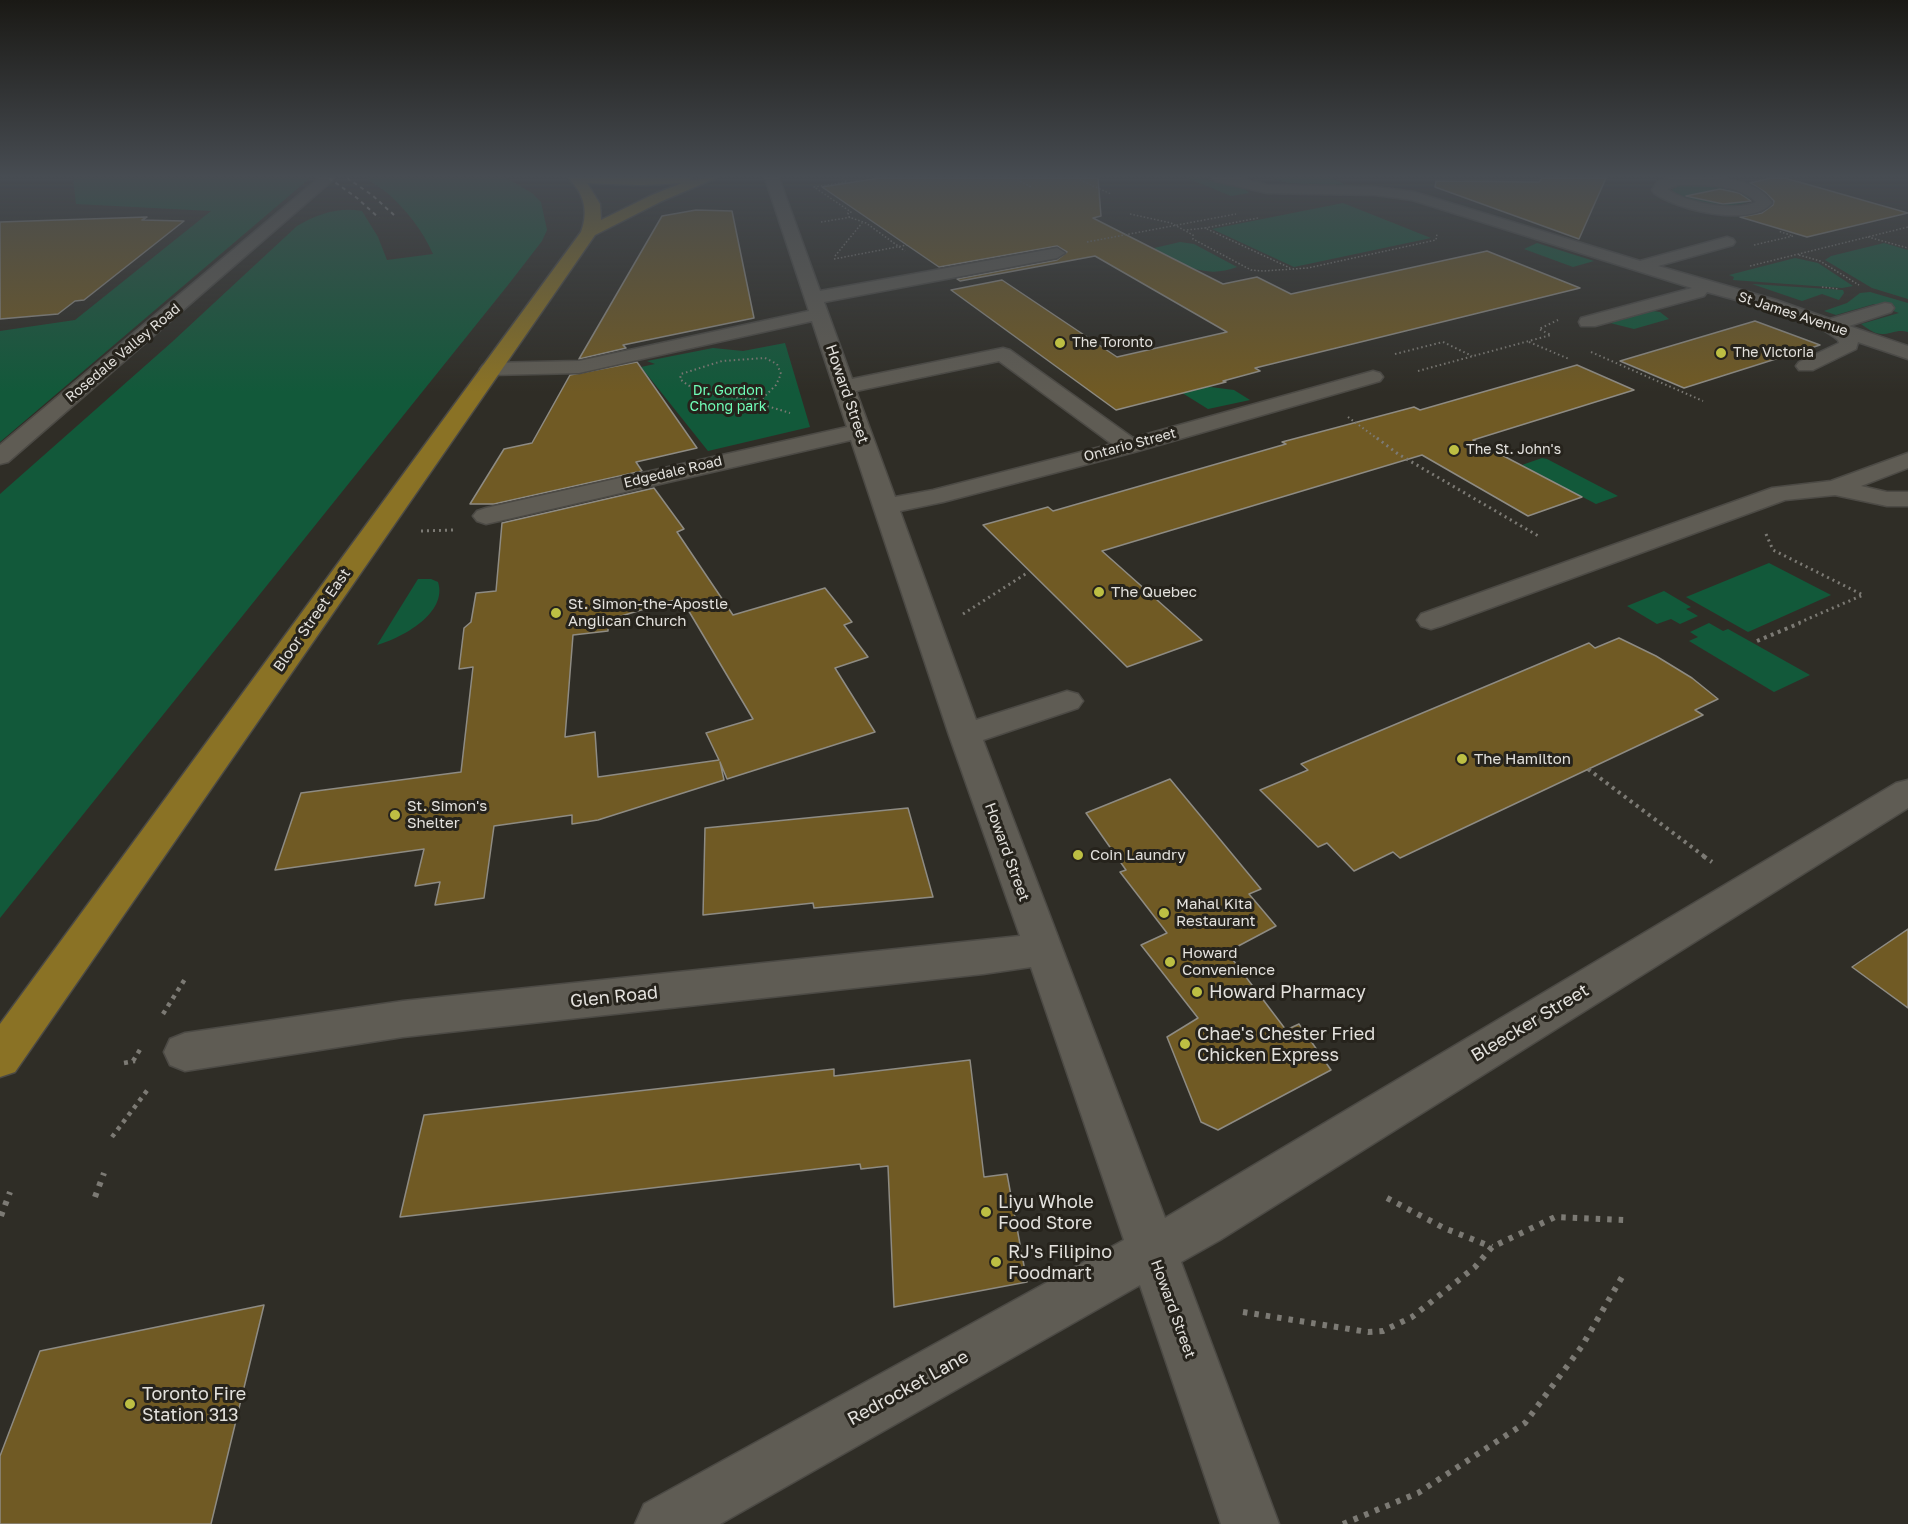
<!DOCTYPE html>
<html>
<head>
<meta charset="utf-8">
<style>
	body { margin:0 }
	canvas { display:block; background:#2f2d26 }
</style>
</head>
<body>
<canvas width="1908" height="1524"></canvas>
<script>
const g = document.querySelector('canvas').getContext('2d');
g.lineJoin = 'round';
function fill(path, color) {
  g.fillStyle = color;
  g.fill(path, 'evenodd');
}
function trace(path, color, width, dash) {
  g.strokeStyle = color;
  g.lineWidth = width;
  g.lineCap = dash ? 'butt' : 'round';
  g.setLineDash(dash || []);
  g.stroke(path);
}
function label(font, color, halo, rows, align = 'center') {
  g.font = font + ' "Golos Text",sans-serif';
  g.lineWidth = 6;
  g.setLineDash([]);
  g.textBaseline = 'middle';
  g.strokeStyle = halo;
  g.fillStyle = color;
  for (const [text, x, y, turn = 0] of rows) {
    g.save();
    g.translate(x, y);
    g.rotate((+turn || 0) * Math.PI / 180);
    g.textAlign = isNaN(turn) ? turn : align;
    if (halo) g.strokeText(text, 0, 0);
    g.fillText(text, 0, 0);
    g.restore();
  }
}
fill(new Path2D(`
	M 73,178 L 310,178 L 0,442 L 0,331 L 75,320 L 211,211 L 76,204 Z
	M 367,178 L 506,178 L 532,193 L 541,202 L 547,230 L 542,241 L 508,285 L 0,918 L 0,494 L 172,342 L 297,226 C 318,214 338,207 362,211 L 378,237 L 387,260 L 433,254 C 423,231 406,209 386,192 C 380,187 372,183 367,178 Z
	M 1187,178 L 1201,178 L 1245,189 L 1249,193 L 1231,196 Z
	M 1269,178 L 1333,178 L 1345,185 L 1290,183 Z
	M 1683,185 C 1703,185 1736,183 1750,199 L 1748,202 C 1726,209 1692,205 1673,192 L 1672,189 Z
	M 1343,203 L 1431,238 L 1294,267 L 1212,229 Z
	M 1180,242 L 1194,244 L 1237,267 C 1204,280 1179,263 1150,249 Z
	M 1537,243 L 1594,261 L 1573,267 L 1524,249 Z
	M 1884,243 L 1908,250 L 1908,299 L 1872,288 L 1825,260 L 1831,256 Z
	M 1795,258 L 1818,263 L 1853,286 L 1842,288 L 1733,280 L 1734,277 L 1729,275 Z
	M 1752,284 L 1843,290 L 1844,293 L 1839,300 L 1822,294 L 1802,301 Z
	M 1870,292 L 1908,303 L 1908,332 C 1897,329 1894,333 1884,334 C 1876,335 1868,329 1861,324 L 1899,313 L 1874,304 L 1836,315 L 1824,311 L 1847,303 L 1860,293 Z
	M 1653,311 L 1660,312 L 1669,319 L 1634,329 L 1610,323 Z
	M 785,343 L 810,427 L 708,451 L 641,367 L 655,364 L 647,361 L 713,348 L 743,351 Z
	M 1163,381 L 1234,390 L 1250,400 L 1208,409 Z
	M 1542,458 L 1547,459 L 1618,496 L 1596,504 L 1522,465 Z
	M 1769,563 L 1831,595 L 1748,632 L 1686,597 Z
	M 418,579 L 431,579 L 438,582 C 448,613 402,638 377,645 Z
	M 1664,591 L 1691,607 L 1686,609 L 1698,616 L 1680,624 L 1671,619 L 1657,624 L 1627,606 Z
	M 1709,623 L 1723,631 L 1728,629 L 1810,675 L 1774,692 L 1689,641 L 1698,637 L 1690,632 Z`), '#12593a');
const building = new Path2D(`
	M 879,178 L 1098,178 L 1101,216 L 1093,218 L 1223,284 L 1257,277 L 1291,294 L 1487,251 L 1580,288 L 1255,368 L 1260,371 L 1223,381 L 1226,382 L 1116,410 L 951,290 L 1002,280 L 1117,357 L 1227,332 L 1095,256 L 960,281 L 957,279 L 1057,260 L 1067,252 L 1057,246 L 939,267 L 822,187 Z
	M 1542,178 L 1606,178 L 1579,239 L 1435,187 L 1436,181 L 1539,182 Z
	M 1771,178 L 1785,178 L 1908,213 L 1807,237 L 1740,217 L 1762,213 L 1773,205 L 1774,201 L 1765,192 L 1750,183 Z
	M 1720,189 L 1739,193 L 1751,201 L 1723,204 L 1686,196 Z
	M 696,210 L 732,211 L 754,318 L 623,345 L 626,348 L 579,359 L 662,216 Z
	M 147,217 L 142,220 L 184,221 L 84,300 L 75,301 L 58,314 L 0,319 L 0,222 Z
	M 1755,321 L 1820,345 L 1684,388 L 1620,361 Z
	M 637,362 L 697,448 L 636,462 L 642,471 L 494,504 L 470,504 L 504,449 L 532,443 L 570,375 Z
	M 1577,365 L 1634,390 L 1473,440 L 1582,497 L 1528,516 L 1422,455 L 1102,551 L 1202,640 L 1127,667 L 983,525 L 1048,507 L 1053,511 L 1286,444 L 1282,442 L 1414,407 L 1420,410 Z
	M 654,488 L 684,529 L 677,532 L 733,615 L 825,588 L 852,622 L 844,625 L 868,657 L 835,668 L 875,732 L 727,779 L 720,762 L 724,780 L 598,820 L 572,824 L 572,815 L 494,826 L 484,898 L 435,905 L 440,882 L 415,886 L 424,849 L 275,870 L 301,793 L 461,772 L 473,667 L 459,669 L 464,628 L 471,622 L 476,593 L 496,591 L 502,523 ZM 681,598 L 753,719 L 706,733 L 719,760 L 598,777 L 595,732 L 565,737 L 573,635 L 608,631 L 608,620 Z
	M 1619,638 L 1656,656 L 1692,678 L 1718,699 L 1695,710 L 1703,715 L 1400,858 L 1393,852 L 1354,871 L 1327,843 L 1318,847 L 1260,790 L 1308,770 L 1301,764 L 1589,643 L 1595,648 Z
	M 1170,779 L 1261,889 L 1249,894 L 1276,926 L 1227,952 L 1286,1030 L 1299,1024 L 1331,1070 L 1218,1130 L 1201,1122 L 1167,1037 L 1198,1018 L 1141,945 L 1167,933 L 1120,872 L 1126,870 L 1086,813 Z
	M 908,808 L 933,897 L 814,908 L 813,903 L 703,915 L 705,828 Z
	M 1908,929 L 1908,1008 L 1852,967 Z
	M 970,1060 L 984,1177 L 1007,1174 L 1027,1282 L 894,1307 L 888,1166 L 861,1169 L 860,1164 L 400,1217 L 424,1115 L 834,1069 L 834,1076 Z
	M 264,1305 L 211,1524 L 0,1524 L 0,1456 L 40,1351 Z`);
fill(building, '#705a24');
trace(building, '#8e8b83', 1.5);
const minor = new Path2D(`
	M 319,178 L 335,178 L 8,462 L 0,464 L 0,445 Z
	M 765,178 L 779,178 L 820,291 L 1057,248 L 1065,253 L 1057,258 L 824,302 L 852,379 L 1003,348 L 1010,350 L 1133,438 L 1373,371 L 1380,373 L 1383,377 L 1380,381 L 1138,451 L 943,502 L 900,511 L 976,720 L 1067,691 L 1078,694 L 1083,701 L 1078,708 L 983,740 L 1165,1218 L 1896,783 L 1908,780 L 1908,808 L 1220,1240 L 1181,1262 L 1279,1524 L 1221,1524 L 1140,1285 L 720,1524 L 635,1524 L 644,1504 L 1124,1240 L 1031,967 L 983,974 L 403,1037 L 185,1071 L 170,1065 L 164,1052 L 170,1039 L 185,1033 L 403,1001 L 1020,936 L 949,735 L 851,440 L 486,524 L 477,521 L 473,516 L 477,511 L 486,508 L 847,427 L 812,321 L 579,373 L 490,375 L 483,373 L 480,369 L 483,365 L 490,363 L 579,361 L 809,311 ZM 999,361 L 1112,444 L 933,490 L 895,497 L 856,391 Z
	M 1213,178 L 1240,178 L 1267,185 L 1375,187 L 1414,192 L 1640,261 L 1727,237 L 1733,239 L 1735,242 L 1733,245 L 1658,266 L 1776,300 L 1830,319 L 1885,303 L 1891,304 L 1894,308 L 1891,312 L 1849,326 L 1908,346 L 1908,359 L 1858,342 L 1856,349 L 1813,370 L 1799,370 L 1796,366 L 1799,362 L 1839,343 L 1838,340 C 1808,315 1745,303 1707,292 L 1704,296 L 1595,326 L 1581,326 L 1579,322 L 1581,318 L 1692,288 L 1412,200 L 1375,195 L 1267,193 L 1215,181 Z
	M 1670,178 C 1703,178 1751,172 1772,203 C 1751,228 1677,210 1654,193 L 1652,190 L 1658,181 ZM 1678,185 C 1702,185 1738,183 1756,202 C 1734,212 1686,203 1667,189 Z
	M 1908,453 L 1908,468 L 1861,486 L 1887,492 L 1908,492 L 1908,506 L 1887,506 L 1835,495 L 1785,500 L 1441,626 L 1431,629 L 1421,626 L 1417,620 L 1421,614 L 1772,488 L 1831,481 Z`);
const major = new Path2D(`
	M 568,178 L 691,178 L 690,180 L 716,178 L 662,201 L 595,235 L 15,1072 L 0,1077 L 0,1024 L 581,232 C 589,211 584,193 568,178 ZM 587,183 L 641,185 L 682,183 L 652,195 L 601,220 L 600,204 Z`);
trace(minor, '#4c4a45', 3);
trace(major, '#4c4a45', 3);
trace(new Path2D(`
	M 842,178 L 847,182 L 814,187 L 851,212 L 848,213 L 849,217 L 866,223 L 905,251
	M 1014,178 L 1031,187
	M 1080,180 L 1111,194
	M 1130,214 L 1171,223 L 1193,235 L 1193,239 L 1251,270 L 1263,271 L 1308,268 L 1436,240 L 1437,234
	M 1258,218 L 1205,228 L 1290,268
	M 821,222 L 852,217
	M 1187,230 L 1205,228
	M 1868,237 L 1908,248
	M 1087,242 L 1236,214
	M 1754,245 L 1793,236 L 1778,231
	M 1799,255 L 1820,261 L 1859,285
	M 835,256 L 862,223
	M 834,259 L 907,245
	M 1750,266 L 1908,227
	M 1822,287 L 1839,289`), '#7c7a74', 1.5, [1.5, 2]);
trace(new Path2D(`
	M 1529,342 L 1569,359
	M 1591,352 L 1703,401
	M 1395,354 L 1443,342 L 1472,356
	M 765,358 L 777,364 L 781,374 L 776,385 L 761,400 C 732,396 703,399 680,379 L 681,374 L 722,361 Z
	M 1418,371 L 1551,335 L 1539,329 L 1558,320
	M 761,400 L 767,406 L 790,413
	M 1348,417 L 1379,440`), '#7c7a74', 2, [1.5, 3]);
trace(new Path2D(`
	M 1377,438 L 1398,454 L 1540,537
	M 421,531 L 453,530
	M 1766,534 L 1773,550 L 1863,595 L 1796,624
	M 963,614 L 1027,573`), '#7c7a74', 3, [2, 4]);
trace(new Path2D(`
	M 1757,641 L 1800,623
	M 1588,769 L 1705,857`), '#7c7a74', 4, [3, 4.5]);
trace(new Path2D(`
	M 1703,856 L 1712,862
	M 163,1014 L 185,979
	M 133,1061 L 141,1048
	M 124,1063 L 135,1061
	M 112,1137 L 149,1088`), '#7c7a74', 4.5, [4, 5]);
trace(new Path2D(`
	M 95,1197 L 104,1173
	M 1387,1198 L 1444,1228 L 1492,1247
	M 1,1216 L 10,1192
	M 1243,1312 L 1368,1332 L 1383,1331 L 1412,1317 L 1475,1267 L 1492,1247 L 1555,1217 L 1624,1220
	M 1343,1524 L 1418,1493 L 1525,1423 L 1582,1346 L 1622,1277`), '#7c7a74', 6, [4.5, 7]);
fill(minor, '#5f5c54');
fill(major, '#8a7225');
trace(new Path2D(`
	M 329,178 L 357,198 L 379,218
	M 347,178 L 372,195 L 394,215`), '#aeaca7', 2, [4, 4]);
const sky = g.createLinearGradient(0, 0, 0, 392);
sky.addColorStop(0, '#1a1915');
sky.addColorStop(0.45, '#474c52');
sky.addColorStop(1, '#474c5200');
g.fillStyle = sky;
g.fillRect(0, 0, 1908, 392);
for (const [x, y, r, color] of [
	[1060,343,6,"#bdbf43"],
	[1721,353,6,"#bdbf43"],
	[1454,450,6,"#bdbf43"],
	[1099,592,6,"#bdbf43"],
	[556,613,6,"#bdbf43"],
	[1462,759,6,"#bdbf43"],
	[395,815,6,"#bdbf43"],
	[1078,855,6,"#bdbf43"],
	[1164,913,6,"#bdbf43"],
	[1170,962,6,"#bdbf43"],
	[1197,992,6,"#bdbf43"],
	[1185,1044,6,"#bdbf43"],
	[986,1212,6,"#bdbf43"],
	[996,1262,6,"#bdbf43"],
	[130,1404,6,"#bdbf43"]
]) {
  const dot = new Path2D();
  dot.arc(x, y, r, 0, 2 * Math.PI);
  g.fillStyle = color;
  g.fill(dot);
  trace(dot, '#26231c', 2);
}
label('14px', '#e3e1dd', '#26231c', [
	["St James Avenue",1793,314,18],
	["Rosedale Valley Road",123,353,-40],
	["Ontario Street",1130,445,-15],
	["Edgedale Road",673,472,-13]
]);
label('14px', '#e3e1dd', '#26231c', [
	["The Toronto",1072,343],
	["The Victoria",1733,353],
	["The St. John's",1466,450]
], 'left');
label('14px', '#70feb8', '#26231c', [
	["Dr. Gordon",728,391],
	["Chong park",728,407]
]);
label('15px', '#e3e1dd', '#26231c', [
	["Howard Street",847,394,71],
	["Bloor Street East",312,620,-55],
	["Howard Street",1007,852,70],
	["Howard Street",1173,1309,70]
]);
label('15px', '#e3e1dd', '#26231c', [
	["The Quebec",1111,592],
	["St. Simon-the-Apostle",568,604],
	["Anglican Church",568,621],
	["The Hamilton",1474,759],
	["St. Simon's",407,806],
	["Shelter",407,823],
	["Coin Laundry",1090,855],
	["Mahal Kita",1176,904],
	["Restaurant",1176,921],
	["Howard",1182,953],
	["Convenience",1182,970]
], 'left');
label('18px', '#e3e1dd', '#26231c', [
	["Howard Pharmacy",1209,992],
	["Chae's Chester Fried",1197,1034],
	["Chicken Express",1197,1055],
	["Liyu Whole",998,1202],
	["Food Store",998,1223],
	["RJ's Filipino",1008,1252],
	["Foodmart",1008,1273],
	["Toronto Fire",142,1394],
	["Station 313",142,1415]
], 'left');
label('18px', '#e3e1dd', '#26231c', [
	["Glen Road",614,997,-6],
	["Bleecker Street",1530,1023,-31],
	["Redrocket Lane",908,1388,-29]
]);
</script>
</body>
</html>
